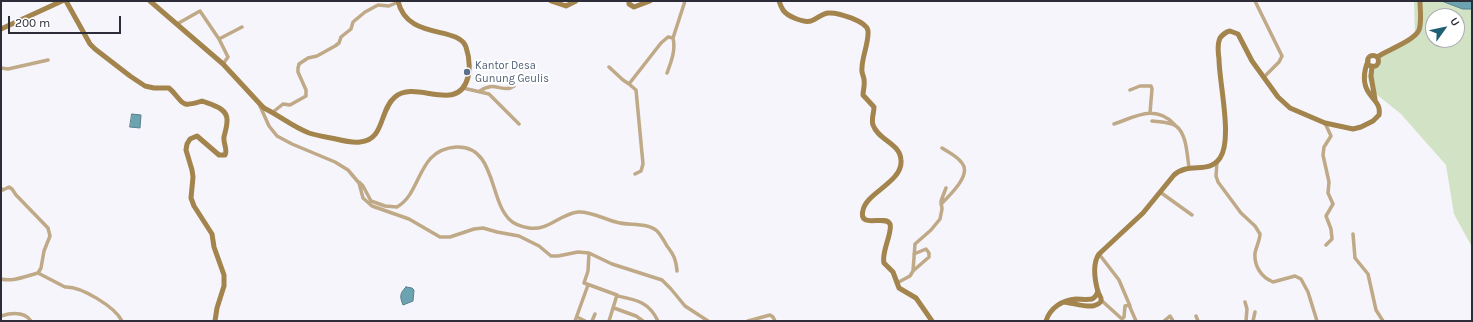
<!DOCTYPE html>
<html>
<head>
<meta charset="utf-8">
<style>
	body { margin:0 }
	#map { position:relative; width:1473px; height:322px; overflow:hidden; background:#f6f5fc; font-family:Karla,sans-serif }
	canvas { display:block }
	.frame { position:absolute; inset:0; border:2px solid #2d2c39; pointer-events:none }
	.north { position:absolute; left:1425px; top:8px; width:40px; height:40px; box-sizing:border-box; background:#fff; border:1px solid #ababb0; border-radius:50%; rotate:57deg; font-size:11px; font-weight:700; line-height:16px; text-align:center; color:#2d2c39 }
	.north::after { content:''; display:block; margin:auto; width:14px; height:18px; background:#1f5f74; clip-path:polygon(50% 0,100% 100%,50% 72%,0 100%) }
	.scale { position:absolute; left:8px; top:16px; width:113px; height:18px; box-sizing:border-box; border:2px solid #2d2c39; border-top:0; padding-left:5px; font-size:12px; line-height:14px; white-space:nowrap; color:#2d2c39; -webkit-text-stroke:3px #fff; paint-order:stroke }
</style>
</head>
<body>
<div id="map">
<canvas width="1473" height="322"></canvas>
<div class="frame"></div>
<div class="north">U</div>
<div class="scale">200 m</div>
</div>
<script>
const g = document.querySelector('canvas').getContext('2d');
g.lineJoin = 'round';
function fill(path, color) {
  g.fillStyle = color;
  g.fill(path, 'evenodd');
}
function trace(path, color, width, dash) {
  g.strokeStyle = color;
  g.lineWidth = width;
  g.lineCap = dash ? 'butt' : 'round';
  g.setLineDash(dash || []);
  g.stroke(path);
}
function label(font, color, halo, rows, align = 'center') {
  g.font = font + ' Karla,sans-serif';
  g.lineWidth = 4;
  g.setLineDash([]);
  g.textBaseline = 'middle';
  g.strokeStyle = halo;
  g.fillStyle = color;
  for (const [text, x, y, turn = 0] of rows) {
    g.save();
    g.translate(x, y);
    g.rotate((+turn || 0) * Math.PI / 180);
    g.textAlign = isNaN(turn) ? turn : align;
    if (halo) g.strokeText(text, 0, 0);
    g.fillText(text, 0, 0);
    g.restore();
  }
}
fill(new Path2D(`
	M 1414,1 L 1472,1 L 1472,247 L 1454,214 L 1446,165 L 1401,114 L 1371,90 L 1367,76 L 1380,58 L 1415,36 ZM 1433,16 L 1457,16 L 1457,40 L 1433,40 Z`), '#d1e2c5');
const water = new Path2D(`
	M 1442,1 L 1472,1 L 1472,9 L 1463,9 Z
	M 132,114 L 141,115 L 140,128 L 130,127 Z
	M 406,287 L 412,288 L 414,290 L 413,301 L 403,305 C 400,297 399,294 406,287 Z`);
fill(water, '#6ca3b1');
trace(water, '#597f8d', 1);
trace(new Path2D(`
	M 1255,1 L 1282,56 L 1279,62 L 1264,77
	M 177,24 L 200,11 L 219,39 L 228,57 L 223,64
	M 219,39 L 242,27
	M 609,67 L 623,80 L 629,84 L 661,43 L 668,37 L 673,38
	M 1,68 L 8,69 L 48,60
	M 667,73 C 671,62 676,50 673,38 L 685,1
	M 629,84 L 636,90 L 643,164 L 641,171 L 635,174
	M 463,88 L 489,94 L 519,124
	M 1130,90 L 1140,86 L 1151,86 L 1152,89 L 1150,113
	M 480,91 C 494,80 503,94 514,86
	M 260,106 L 269,126 L 277,136 L 292,144 L 335,162 L 348,170 L 359,183 L 363,198 L 372,206 L 409,219 L 440,237 L 450,237 L 474,229 L 483,228 L 497,232 L 519,236 L 539,246 L 551,256 L 558,256 L 578,252 L 589,253 L 612,264 L 662,280 L 671,289 L 685,306 L 708,321
	M 273,112 L 283,104 L 290,105 L 306,96 L 306,90 L 298,72 L 298,68 L 299,64 L 308,58 L 317,56 L 335,46 L 339,43 L 341,37 L 351,29 L 353,22 L 365,12 L 378,5 L 389,6 L 398,2
	M 1152,121 C 1159,122 1170,122 1176,126 C 1187,134 1187,156 1189,167
	M 1325,123 L 1331,136 L 1324,147 L 1323,155 L 1329,182 L 1328,193 L 1333,204 L 1326,216 L 1331,229 L 1332,239 L 1326,245
	M 1114,124 C 1135,117 1155,104 1174,124
	M 1217,162 L 1216,176 L 1218,182 L 1241,213 L 1255,226 L 1260,234 C 1260,240 1256,247 1255,253 C 1254,266 1261,277 1273,282 L 1295,276 L 1301,279 L 1308,292 L 1317,321
	M 359,182 L 363,186 L 371,201 L 385,206 L 397,207 C 423,192 416,150 456,147 C 496,145 489,201 510,220 C 515,225 523,227 529,228 C 548,231 560,214 578,212 C 590,211 604,219 616,222 C 628,226 647,222 657,231 C 661,235 664,241 667,246 C 674,255 676,260 677,271
	M 1160,192 L 1192,215
	M 941,204 C 949,196 972,175 962,163 C 957,156 948,152 942,148
	M 1353,234 L 1355,258 L 1368,274 L 1376,310 L 1383,321
	M 589,253 L 588,271 L 584,283 L 617,295 L 609,321
	M 1099,254 L 1119,280 L 1130,306
	M 913,271 L 929,257 L 929,253 L 926,249 L 914,254
	M 38,273 L 65,287 C 81,286 115,307 122,321
	M 1,279 C 13,282 26,276 38,273 L 41,268 L 44,251 L 50,236 L 48,228 L 16,195 L 12,189 L 9,187 L 3,190 L 2,189
	M 897,283 L 910,276 L 913,271 L 915,244 L 931,230 L 940,219 L 942,209 L 941,201 L 946,188
	M 618,296 C 637,300 649,302 658,321
	M 1101,300 L 1122,319 L 1124,317 L 1125,306 L 1129,305 L 1136,321
	M 1245,302 L 1247,309 L 1246,321
	M 614,308 L 636,316 L 643,321
	M 1,316 C 11,313 24,311 31,321
	M 1196,316 L 1198,321
	M 577,317 L 585,321
	M 575,321 L 588,285
	M 592,321 L 595,314
	M 748,321 L 770,315 L 773,317 L 775,321
	M 1164,321 L 1170,316 L 1173,321
	M 1253,321 L 1255,312`), '#bfa986', 3.5);
trace(new Path2D(`
	M 66,1 L 90,44 L 95,49 L 130,76 L 145,86 L 154,88 L 169,88 C 184,101 178,109 202,101 C 212,105 228,108 227,121 C 227,127 225,132 224,137 C 223,143 228,150 225,155 L 219,155 L 197,136 L 190,139 L 187,144 L 186,150 L 192,170 L 193,177 L 191,198 L 194,206 L 212,234 L 214,247 L 224,275 L 224,286 L 217,308 L 215,321
	M 150,1 L 223,64 L 260,104 L 264,108 C 280,116 293,127 309,133 C 318,136 327,137 336,139 C 344,141 352,143 360,142 C 385,140 379,110 395,97 C 416,79 458,115 468,77 C 470,68 469,56 466,47 C 458,25 407,41 398,1
	M 551,1 L 566,6 L 576,1
	M 629,1 L 629,4 L 634,7 L 650,1
	M 779,1 C 780,4 781,7 783,10 C 787,16 803,23 811,21 C 817,19 821,14 828,13 C 837,12 867,21 868,31 C 869,42 862,57 862,68 C 861,73 864,76 864,80 C 865,85 863,91 863,95 L 874,107 C 874,113 871,119 873,125 C 878,140 900,143 901,160 C 903,182 867,192 863,210 C 858,230 885,214 890,224 C 893,232 881,252 884,263 L 893,272 L 899,288 L 916,298 L 932,321
	M 1,29 L 62,1
	M1367.5 61a5.5 5.5 0 1 1 11 0a5.5 5.5 0 1 1-11 0Z
	M 1377,57 C 1387,50 1414,41 1419,30 C 1422,21 1420,10 1420,1
	M 1372,66 L 1371,76 L 1375,99
	M 1064,302 C 1073,303 1084,307 1093,306 C 1096,305 1100,304 1101,301 C 1102,298 1099,294 1098,292 C 1095,281 1092,264 1099,254 L 1143,213 L 1174,175 C 1190,161 1208,175 1220,158 C 1233,139 1219,82 1219,59 C 1218,52 1217,44 1220,38 C 1223,34 1226,32 1230,31 L 1238,34 L 1252,61 L 1278,97 L 1290,108 L 1325,123 L 1353,129 L 1361,127 L 1373,121 L 1379,115 C 1381,104 1374,101 1369,93 C 1362,83 1364,71 1368,61
	M 1046,321 C 1050,308 1062,300 1076,299 C 1081,299 1087,300 1092,299 C 1096,297 1097,294 1098,291`), '#a3844c', 5);
for (const [x, y, r, color] of [
	[467,72,4,"#5c6f8a"]
]) {
  const dot = new Path2D();
  dot.arc(x, y, r, 0, 2 * Math.PI);
  g.fillStyle = color;
  g.fill(dot);
  trace(dot, '#fff', 1.5);
}
label('11px', '#4e5e75', '#fff', [
	["Kantor Desa",475,66],
	["Gunung Geulis",475,79]
], 'left');
</script>
</body>
</html>
